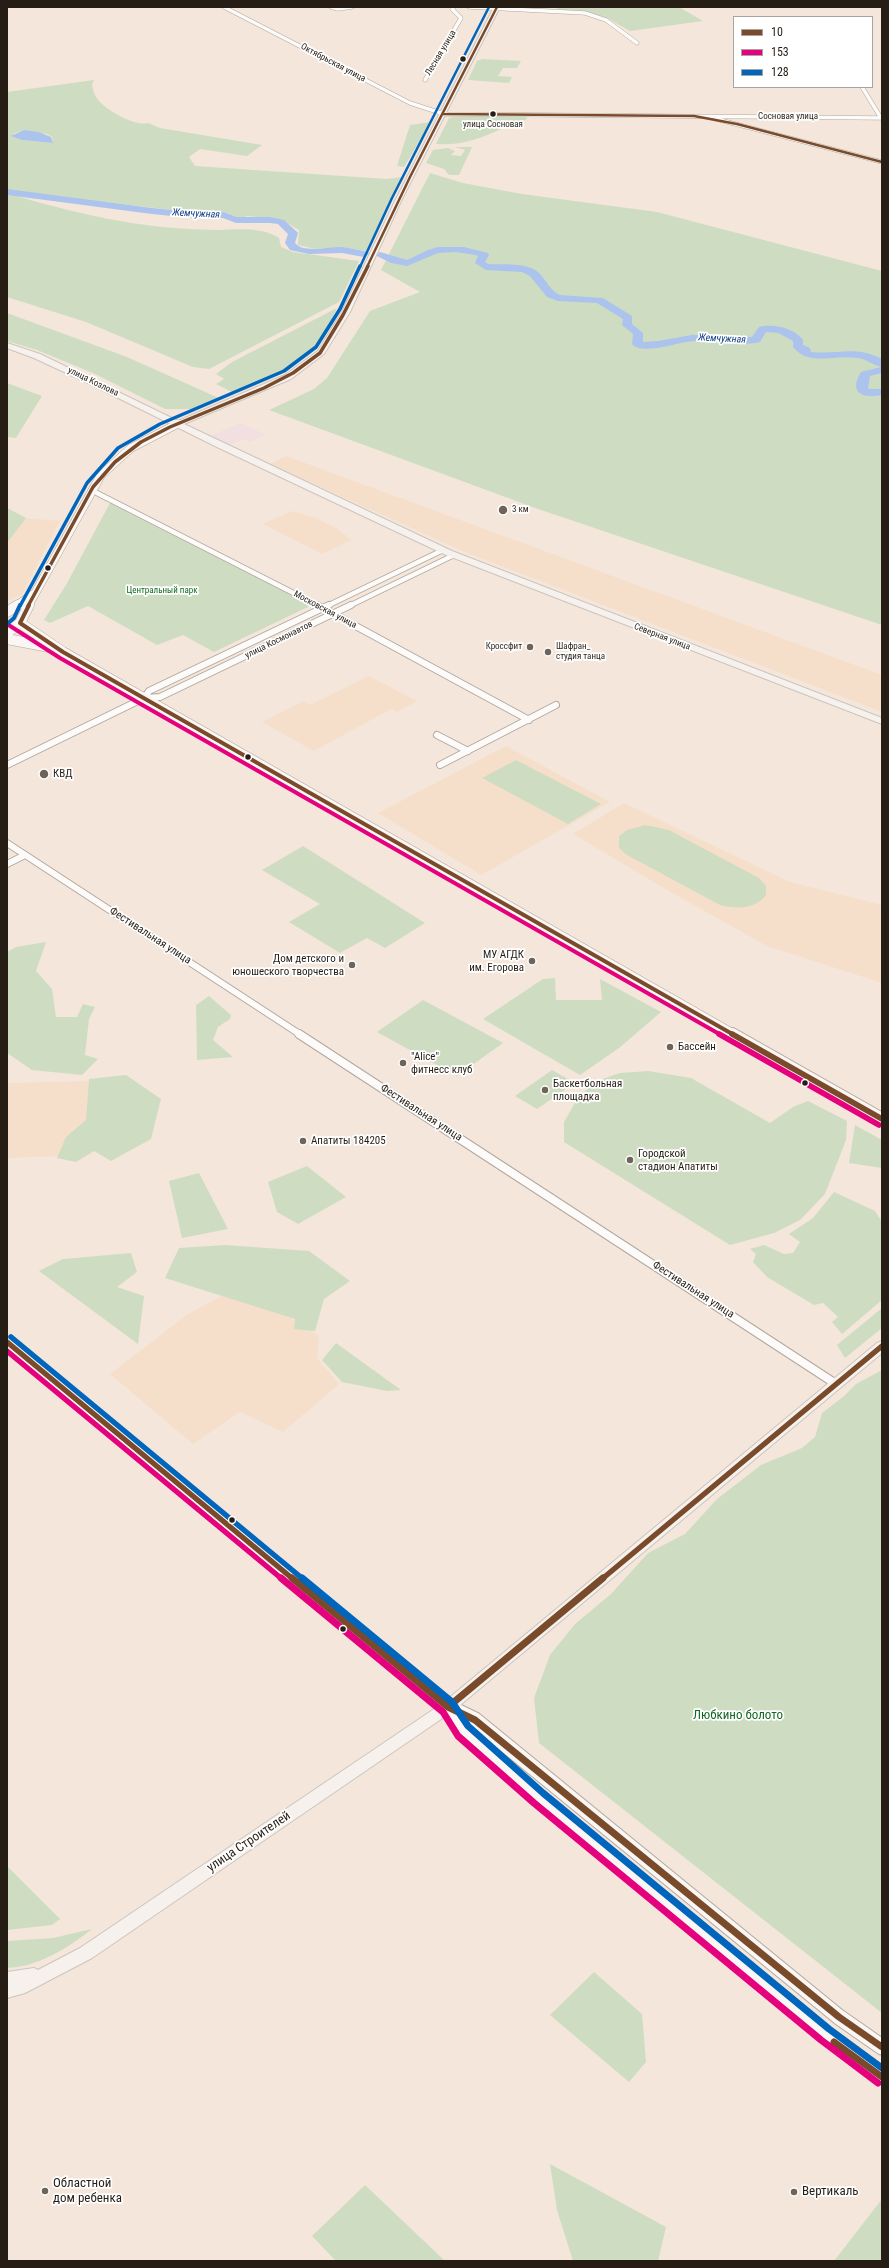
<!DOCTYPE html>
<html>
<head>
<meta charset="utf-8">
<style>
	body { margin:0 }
	#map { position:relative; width:889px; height:2268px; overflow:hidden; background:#f4e6da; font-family:"Roboto Condensed",sans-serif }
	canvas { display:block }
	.frame { position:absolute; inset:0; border:8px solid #261e15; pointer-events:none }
	.legend { position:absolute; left:733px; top:16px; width:140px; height:72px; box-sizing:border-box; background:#fff; border:1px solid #a8a5a1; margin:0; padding:5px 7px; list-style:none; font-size:12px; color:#261e15 }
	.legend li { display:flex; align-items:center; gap:8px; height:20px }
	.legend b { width:20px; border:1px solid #a8a5a1 }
</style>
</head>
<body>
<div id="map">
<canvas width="889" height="2268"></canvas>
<div class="frame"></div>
<ul class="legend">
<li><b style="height:5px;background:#7a4b2a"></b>10</li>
<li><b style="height:5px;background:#e5007d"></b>153</li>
<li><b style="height:5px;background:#0065bd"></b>128</li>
</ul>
</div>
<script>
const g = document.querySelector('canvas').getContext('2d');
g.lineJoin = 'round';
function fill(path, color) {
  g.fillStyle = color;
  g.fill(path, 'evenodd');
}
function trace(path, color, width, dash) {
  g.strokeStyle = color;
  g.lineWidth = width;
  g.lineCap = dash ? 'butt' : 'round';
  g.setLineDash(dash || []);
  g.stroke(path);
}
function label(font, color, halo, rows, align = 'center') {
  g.font = font + ' "Roboto Condensed",sans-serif';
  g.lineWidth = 3.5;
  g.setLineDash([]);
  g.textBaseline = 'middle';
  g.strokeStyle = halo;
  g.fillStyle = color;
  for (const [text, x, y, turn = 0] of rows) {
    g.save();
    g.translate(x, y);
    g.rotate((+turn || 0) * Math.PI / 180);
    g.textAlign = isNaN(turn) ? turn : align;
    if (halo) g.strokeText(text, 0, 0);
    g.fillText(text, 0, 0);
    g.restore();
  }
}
fill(new Path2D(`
	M 241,423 L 266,435 L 250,442 L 244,439 L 230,445 L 211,436 Z`), '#f1dfe2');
fill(new Path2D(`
	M 286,456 L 882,675 L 882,712 L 462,551 L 270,464 Z
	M 7,508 L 26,518 L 60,521 L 22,594 L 7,601 Z
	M 292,511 L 316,518 L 336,528 L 352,540 L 322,554 L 263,524 Z
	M 369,676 L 417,701 L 397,712 L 391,709 L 314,751 L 262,722 L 303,701 L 310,705 Z
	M 506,746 L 610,802 L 481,875 L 378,813 Z
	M 624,803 L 790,882 L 882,905 L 882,983 L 767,946 L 667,890 L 573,834 Z
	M 92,1081 L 91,1155 L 7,1158 L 7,1083 Z
	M 229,1292 L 269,1303 L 319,1336 L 317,1358 L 339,1384 L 283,1432 L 240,1412 L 193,1444 L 110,1374 L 188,1314 Z`), '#f6dfca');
fill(new Path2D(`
	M 559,7 L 679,7 L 703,21 L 630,31 L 609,19 L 587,12 L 557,9 Z
	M 482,59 L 521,61 L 517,68 L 503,68 L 498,76 L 512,77 L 509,83 L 468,80 L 477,61 Z
	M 94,80 L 92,85 C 93,89 94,94 96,97 C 103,109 135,127 148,123 L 160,128 L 262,145 L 247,156 L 200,149 L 189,157 L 195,166 L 387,179 L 402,177 L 366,251 L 340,247 L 315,249 L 298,245 L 299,230 L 282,220 L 248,216 L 240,218 L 225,212 L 190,212 L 7,191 L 7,92 ZM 24,130 L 47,134 L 52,137 L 53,143 L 22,140 L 13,134 Z
	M 453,117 L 527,117 L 526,120 L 512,122 L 479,121 L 476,124 L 478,126 L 501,129 C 479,139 460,146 436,144 L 449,118 Z
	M 431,122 L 404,167 L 397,166 L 410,125 Z
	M 455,147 L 472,147 L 459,175 L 449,175 L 444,169 L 426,163 L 433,150 L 448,148 L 455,151 L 451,155 L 461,156 L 465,150 Z
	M 430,173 L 463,183 L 522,194 L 657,212 L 882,271 L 882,625 L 538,509 L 269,410 L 314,389 L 327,378 L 370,311 L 420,292 L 381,270 Z
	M 7,195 L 17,196 C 84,216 150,230 220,230 C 238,229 264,227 279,238 L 281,247 L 293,252 L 359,261 L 339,302 L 209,369 L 193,367 L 86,322 L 7,297 Z
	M 337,308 C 311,364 288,372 232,392 L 216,384 L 224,379 L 216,374 L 232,362 Z
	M 7,313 L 127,357 L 221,399 L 196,409 L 165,409 L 95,374 L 37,350 L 7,341 Z
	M 7,383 L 42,396 L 16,438 L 7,437 Z
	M 110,503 L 312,605 L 214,652 L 183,635 L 157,645 L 88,606 L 50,623 L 44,620 L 66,585 Z
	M 7,508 L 26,518 L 7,543 Z
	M 516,760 L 601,804 L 568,824 L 482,778 Z
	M 645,825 L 669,830 L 759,878 L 766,886 L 766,895 C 755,910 735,909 720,905 L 627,855 L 619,848 L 619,836 L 627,830 Z
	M 303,846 L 425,923 L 385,948 L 367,938 L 340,953 L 289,922 L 320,904 L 262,870 Z
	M 46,942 L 36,971 L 52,989 L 56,1017 L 77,1017 L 83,1004 L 95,1007 L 89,1019 L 85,1055 L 98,1059 L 82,1075 L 32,1070 L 7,1053 L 7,952 L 16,947 Z
	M 555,978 L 556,1000 L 602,1000 L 600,979 L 661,1012 L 619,1048 L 580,1075 L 483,1019 L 543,979 Z
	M 209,996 L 231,1015 L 230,1019 L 218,1027 L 213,1040 L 233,1057 L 197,1060 L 196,1005 Z
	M 423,1000 L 503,1043 L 457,1076 L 377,1032 Z
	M 552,1070 L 575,1083 L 537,1109 L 515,1096 Z
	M 648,1071 L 691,1078 L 770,1123 L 793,1107 L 808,1101 L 847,1121 L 846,1140 L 825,1194 L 800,1220 L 774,1233 L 730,1245 L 564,1142 L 564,1122 L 576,1101 L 594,1082 L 620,1073 Z
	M 126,1075 L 161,1099 L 151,1139 L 111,1161 L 94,1151 L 76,1162 L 57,1158 L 66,1137 L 86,1120 L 89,1079 Z
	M 855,1125 L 882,1140 L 882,1168 L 849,1163 Z
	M 307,1166 L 346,1197 L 298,1224 L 277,1212 L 268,1182 Z
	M 199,1173 L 228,1229 L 182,1238 L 169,1181 Z
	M 834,1192 L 875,1211 L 882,1222 L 882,1300 L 842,1334 L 832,1322 L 838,1317 L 823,1303 L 814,1305 L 767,1277 L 753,1262 L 756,1254 L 750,1249 L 764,1245 L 784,1254 L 793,1253 L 800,1242 L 789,1234 L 813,1218 Z
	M 225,1245 L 309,1251 L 350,1281 L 324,1299 L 315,1331 L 294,1329 L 295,1319 L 165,1278 L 179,1248 Z
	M 131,1253 L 137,1272 L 117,1287 L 144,1296 L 138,1344 L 39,1271 L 63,1259 Z
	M 882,1308 L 882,1328 L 845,1358 L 837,1345 Z
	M 336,1343 L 401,1390 L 387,1391 L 342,1382 L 322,1360 Z
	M 882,1370 L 882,2013 L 539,1743 L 534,1698 L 550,1655 L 575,1624 L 611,1594 L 648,1553 L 685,1534 L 717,1499 L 761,1465 L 802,1448 L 815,1437 L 822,1413 L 843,1397 L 856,1384 Z
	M 7,1866 L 60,1919 L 52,1925 L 7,1930 Z
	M 92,1929 C 68,1948 38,1967 7,1968 L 7,1941 L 53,1938 Z
	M 594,1972 L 642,2014 L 646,2062 L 629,2082 L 550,2015 Z
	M 550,2164 L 666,2227 L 658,2261 L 573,2261 L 557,2210 Z
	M 365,2185 L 445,2261 L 336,2261 L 312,2236 Z
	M 882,2199 L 882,2261 L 834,2261 Z`), '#ceddc2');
fill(new Path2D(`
	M 24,130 L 39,132 L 51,137 L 53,143 L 22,140 L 11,136 Z`), '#acc3ed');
fill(new Path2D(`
	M 7,189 L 152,208 L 193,212 L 224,212 L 237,217 L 270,217 L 284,220 L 296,231 L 298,233 L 295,243 C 304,254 330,246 342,247 C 350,248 359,250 368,252 L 369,254 L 364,257 L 342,253 L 309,254 L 290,250 L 285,243 L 288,234 L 278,224 L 270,223 L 236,223 L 223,218 L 193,218 L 152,214 L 7,195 Z
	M 438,247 L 464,247 L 488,253 L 489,255 L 485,262 L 488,264 C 503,265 526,262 538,272 C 546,279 550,291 560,295 L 603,298 L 632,316 L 632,324 L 643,333 L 643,342 L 658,341 L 692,335 L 752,337 L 759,327 C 773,323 795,328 803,340 L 803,345 L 810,348 L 811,352 C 837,355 855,345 882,359 L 882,373 L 870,376 L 868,389 L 882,389 L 882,395 C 863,399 848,393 861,372 L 881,367 C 873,365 866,359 858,358 C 832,354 809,367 793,347 L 793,341 L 778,333 L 766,332 L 760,342 C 735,348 710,338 686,342 C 673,344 641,355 632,344 L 633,334 L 622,325 L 623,319 L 597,303 L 558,301 L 547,297 L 530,276 L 522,272 L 486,270 L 475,263 L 478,256 L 476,255 L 455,252 L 438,253 L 407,266 L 391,263 L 375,255 L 380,252 L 407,260 L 428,250 Z`), '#acc3ed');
const streetFar3 = new Path2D(`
	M 224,7 L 410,103 L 444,114 L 882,118
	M 331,7 L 338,9 L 352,7
	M 469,7 L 585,13 L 606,20 L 637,43
	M 425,80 L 461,18 L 452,9 L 454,7
	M 862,87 L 881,118
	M 716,119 L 882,162`);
const streetFar2 = new Path2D(`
	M 91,490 L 319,606
	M 327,606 L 443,550
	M 349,606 L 454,555`);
const streetFar1 = new Path2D(`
	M 317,605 L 529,720
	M 144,698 L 149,691 L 329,605
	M 437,735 L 468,751
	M 7,765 L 144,698 L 160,697 L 351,605
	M 440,765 L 556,705
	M 7,843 L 301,1035
	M 7,864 L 25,855`);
const street = new Path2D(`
	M 299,1034 L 836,1384`);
const secondaryFar3 = new Path2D(`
	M 16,606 L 32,595
	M 28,606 L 101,475 L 131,448 L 177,424`);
const secondaryFar2 = new Path2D(`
	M 7,612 L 18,605
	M 20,623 L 63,652 L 734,1035
	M 7,633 L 20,623 L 29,605
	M 7,639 L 49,647`);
const secondaryFar1 = new Path2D(`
	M 732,1034 L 882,1119
	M 7,1342 L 293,1579`);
const secondary = new Path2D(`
	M 292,1578 L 448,1707 L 475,1720 L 839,2017 L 882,2047
	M 448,1707 L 463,1731 L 538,1798 L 825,2035 L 882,2077`);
const primary = new Path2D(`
	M 494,7 L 500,7 L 401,201 L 350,312 L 324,354 L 291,379 L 184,424 L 452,551 L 882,718 L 882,724 L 446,555 L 217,447 L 92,385 L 34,358 L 7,348 L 7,343 L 40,354 L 178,421 L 285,375 L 318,351 L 342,312 L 395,201 Z
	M 882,1341 L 882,1353 L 453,1711 L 92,1958 L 25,1993 L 7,1998 L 7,1972 L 34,1968 L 38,1970 L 80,1948 L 443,1703 L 877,1343 Z`);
trace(streetFar3, '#b2a89f', 4.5);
trace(streetFar2, '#b2a89f', 6);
trace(streetFar1, '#b2a89f', 8);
trace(street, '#b2a89f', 10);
trace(secondaryFar3, '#b2a89f', 9);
trace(secondaryFar2, '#b2a89f', 11);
trace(secondaryFar1, '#b2a89f', 14);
trace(secondary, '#b2a89f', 17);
trace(primary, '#cbc5be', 2);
trace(streetFar3, '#fdfbf9', 3.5);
trace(streetFar2, '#fdfbf9', 4.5);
trace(streetFar1, '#fdfbf9', 6);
trace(street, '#fdfbf9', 8);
trace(secondaryFar3, '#faf6f4', 8);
trace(secondaryFar2, '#faf6f4', 10);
trace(secondaryFar1, '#faf6f4', 12);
trace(secondary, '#faf6f4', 15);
fill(primary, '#f7f1ee');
trace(new Path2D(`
	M 444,114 L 694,116 L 737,124 L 882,162
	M 367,267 L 410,177 L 497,7`), '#7a4b2a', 2.5);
trace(new Path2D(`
	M 28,606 L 93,487 L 115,462 L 141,442 L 170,427 L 264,388 L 293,373 L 320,353 L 343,315 L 368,266`), '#7a4b2a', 3.5);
trace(new Path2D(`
	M 29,605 L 20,623 L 63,652 L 734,1035`), '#7a4b2a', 4);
trace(new Path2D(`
	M 732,1034 L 882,1119
	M 7,1342 L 293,1579
	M 602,1579 L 882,1346`), '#7a4b2a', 5.5);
trace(new Path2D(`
	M 292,1578 L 448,1707 L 475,1720 L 839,2017 L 882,2047
	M 448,1707 L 603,1578
	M 834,2042 L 882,2077`), '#7a4b2a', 7);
trace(new Path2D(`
	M 7,624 L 60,658 L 721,1035`), '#e5007d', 4);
trace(new Path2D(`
	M 719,1034 L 879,1125
	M 7,1351 L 282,1579`), '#e5007d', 5.5);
trace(new Path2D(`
	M 281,1578 L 443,1712 L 458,1736 L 534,1803 L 821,2040 L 878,2083`), '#e5007d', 7);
trace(new Path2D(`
	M 360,267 L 392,198 L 489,7`), '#0065bd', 2.5);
trace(new Path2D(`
	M 20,606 L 87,483 L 118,448 L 160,424 L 284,371 L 316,347 L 340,309 L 360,266`), '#0065bd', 3.5);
trace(new Path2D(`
	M 7,624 L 14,618 L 20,605`), '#0065bd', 4);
trace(new Path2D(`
	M 11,1337 L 303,1579`), '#0065bd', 5.5);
trace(new Path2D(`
	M 302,1578 L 452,1702 L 468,1726 L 543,1793 L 829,2029 L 882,2068`), '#0065bd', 7);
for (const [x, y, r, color] of [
	[463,59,3.5,"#261e15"],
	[493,114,3.5,"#261e15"],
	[503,510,5,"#6e645a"],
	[48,568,3.5,"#261e15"],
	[530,647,4,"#6e645a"],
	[548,652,4,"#6e645a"],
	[248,757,3.5,"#261e15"],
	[44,774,5,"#6e645a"],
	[532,961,4,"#6e645a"],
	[352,965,4,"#6e645a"],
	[670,1047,4,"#6e645a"],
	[403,1063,4,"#6e645a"],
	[805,1083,3.5,"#261e15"],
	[545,1090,4,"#6e645a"],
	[303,1141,4,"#6e645a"],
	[630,1160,4,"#6e645a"],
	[232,1520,3.5,"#261e15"],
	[343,1629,3.5,"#261e15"],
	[45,2191,4,"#6e645a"],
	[794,2192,4,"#6e645a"]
]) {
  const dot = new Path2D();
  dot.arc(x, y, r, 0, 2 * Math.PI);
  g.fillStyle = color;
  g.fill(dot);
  trace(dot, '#fff', 1.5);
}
label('9px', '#261e15', '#fff', [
	["Лесная улица",441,53,-59],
	["Октябрьская улица",333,63,28],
	["Сосновая улица",788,117],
	["улица Козлова",93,382,26],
	["Московская улица",325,610,28],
	["Северная улица",662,637,21],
	["улица Космонавтов",279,640,-26]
]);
label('9px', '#261e15', '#fff', [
	["улица Сосновая",493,125]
]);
label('9px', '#261e15', '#fff', [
	["3 км",512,510],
	["Кроссфит",522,647,"right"],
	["Шафран_",556,647],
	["студия танца",556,657]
], 'left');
label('9px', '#116820', '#fff', [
	["Центральный парк",162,591]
]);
label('italic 10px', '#103e87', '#fff', [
	["Жемчужная",196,214,3],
	["Жемчужная",722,339,3]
]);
label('11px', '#261e15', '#fff', [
	["КВД",53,774],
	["МУ АГДК",524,955,"right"],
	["им. Егорова",524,968,"right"],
	["Дом детского и",344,959,"right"],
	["юношеского творчества",344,972,"right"],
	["Бассейн",678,1047],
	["\"Alice\"",411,1057],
	["фитнесс клуб",411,1070],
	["Баскетбольная",553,1084],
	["площадка",553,1097],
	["Апатиты 184205",311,1141],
	["Городской",638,1154],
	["стадион Апатиты",638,1167]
], 'left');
label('11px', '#261e15', '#fff', [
	["Фестивальная улица",150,936,33],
	["Фестивальная улица",421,1113,33],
	["Фестивальная улица",693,1290,33]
]);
label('13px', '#116820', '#fff', [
	["Любкино болото",738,1716]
]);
label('13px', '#261e15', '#fff', [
	["улица Строителей",249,1842,-34]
]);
label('13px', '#261e15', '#fff', [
	["Областной",53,2184],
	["дом ребенка",53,2199],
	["Вертикаль",802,2192]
], 'left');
</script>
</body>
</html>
